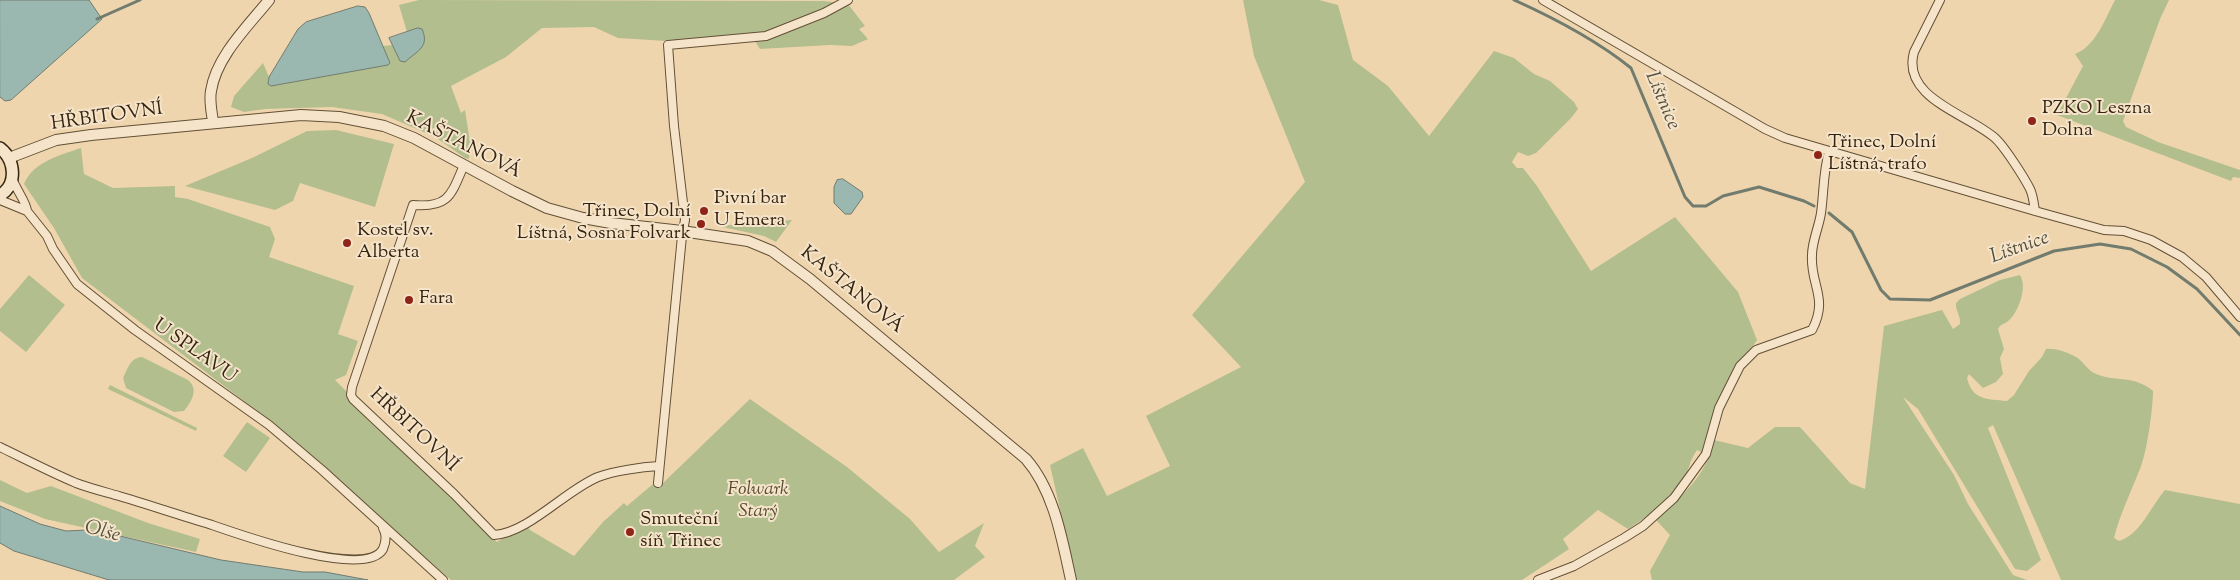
<!DOCTYPE html>
<html>
<head>
<meta charset="utf-8">
<style>
	body { margin:0 }
	canvas { display:block; background:#efd5ad }
</style>
</head>
<body>
<canvas width="2240" height="580"></canvas>
<script>
const g = document.querySelector('canvas').getContext('2d');
g.lineJoin = 'round';
function fill(path, color) {
  g.fillStyle = color;
  g.fill(path, 'evenodd');
}
function trace(path, color, width, dash) {
  g.strokeStyle = color;
  g.lineWidth = width;
  g.lineCap = dash ? 'butt' : 'round';
  g.setLineDash(dash || []);
  g.stroke(path);
}
function label(font, color, halo, rows, align = 'center') {
  g.font = font + ' "Sorts Mill Goudy",serif';
  g.lineWidth = 4;
  g.setLineDash([]);
  g.textBaseline = 'middle';
  g.strokeStyle = halo;
  g.fillStyle = color;
  for (const [text, x, y, turn = 0] of rows) {
    g.save();
    g.translate(x, y);
    g.rotate((+turn || 0) * Math.PI / 180);
    g.textAlign = isNaN(turn) ? turn : align;
    if (halo) g.strokeText(text, 0, 0);
    g.fillText(text, 0, 0);
    g.restore();
  }
}
fill(new Path2D(`
	M 419,0 L 824,1 L 848,4 L 865,26 L 859,29 L 868,39 L 852,46 L 830,45 L 760,49 L 751,35 L 666,41 L 618,38 L 594,27 L 542,28 L 506,57 L 451,86 L 461,113 L 465,110 L 470,142 L 469,159 L 465,158 L 435,137 L 382,114 L 332,107 L 265,109 L 244,112 L 231,107 L 234,96 L 263,63 L 269,77 L 268,84 L 271,86 L 390,63 L 383,46 L 392,45 L 400,61 L 418,28 L 407,32 L 399,5 Z
	M 1243,0 L 1319,0 L 1338,5 L 1353,60 L 1388,86 L 1429,136 L 1494,51 L 1514,58 L 1534,74 L 1550,81 L 1574,102 L 1578,109 L 1571,118 L 1536,153 L 1528,156 L 1518,152 L 1512,162 L 1517,168 L 1523,168 L 1537,186 L 1591,271 L 1675,217 L 1738,292 L 1757,340 L 1731,377 L 1703,453 L 1697,450 C 1688,463 1689,471 1683,483 C 1673,499 1644,519 1628,529 L 1598,510 L 1563,539 L 1569,549 L 1522,580 L 1076,580 L 1050,465 L 1083,448 L 1107,496 L 1170,466 L 1146,416 L 1241,367 L 1192,315 L 1305,182 L 1254,56 Z
	M 2115,0 L 2169,0 L 2160,19 L 2123,121 L 2126,127 L 2158,142 L 2240,170 L 2240,178 L 2233,177 L 2231,181 L 2057,115 L 2083,66 L 2075,54 C 2096,46 2105,19 2115,0 Z
	M 336,130 L 394,144 L 375,207 L 300,183 L 293,201 L 275,210 L 185,186 L 252,158 L 307,131 Z
	M 81,148 L 84,174 L 113,188 L 175,186 L 175,197 L 188,199 L 270,227 L 275,239 L 269,257 L 354,286 L 338,334 L 358,341 L 346,375 L 335,380 L 497,542 L 525,524 L 530,530 L 574,556 L 603,522 L 624,503 L 627,506 L 653,484 L 663,483 L 750,399 L 847,467 L 910,519 L 939,552 L 984,523 L 975,546 L 985,557 L 954,580 L 451,580 L 274,424 L 82,278 L 54,228 L 24,184 C 33,162 60,155 81,148 Z
	M 792,220 L 776,242 L 764,236 L 718,226 Z
	M 29,275 L 65,305 L 26,352 L 0,331 L 0,309 Z
	M 2020,275 C 2028,287 2018,314 2007,322 C 2002,325 2001,324 1998,329 L 2004,349 L 2000,358 L 2003,374 L 1996,382 L 1983,388 L 1969,374 L 1967,378 C 1972,400 1987,399 2007,401 L 2014,395 L 2029,371 L 2042,357 L 2046,349 C 2056,348 2070,353 2079,359 C 2084,363 2088,370 2094,373 C 2116,383 2133,374 2153,391 C 2153,409 2147,452 2140,469 C 2131,492 2120,514 2114,538 L 2119,541 C 2140,535 2151,506 2165,490 L 2240,504 L 2240,580 L 2061,580 L 1993,425 L 1988,428 L 2041,560 L 2027,571 L 2015,569 L 1918,409 L 1903,397 L 1954,475 L 1968,504 L 2013,575 L 2027,580 L 1652,580 L 1650,571 L 1670,535 L 1655,519 C 1682,496 1706,477 1714,440 L 1748,448 L 1775,427 L 1800,427 L 1850,483 L 1865,489 L 1884,326 L 1942,310 L 1953,329 L 1960,324 C 1961,316 1955,310 1956,303 L 1960,299 L 2000,280 Z
	M 142,357 L 188,380 C 199,389 192,401 184,411 L 174,412 L 126,388 L 123,378 C 128,368 130,358 142,357 Z
	M 110,385 L 197,428 L 196,431 L 108,389 Z
	M 247,422 L 270,438 L 246,472 L 223,456 Z
	M 0,480 L 27,493 L 51,486 L 148,523 L 200,539 L 196,552 L 45,519 L 0,501 Z`), '#b3be8f');
const water = new Path2D(`
	M 0,0 L 89,0 L 102,19 L 11,100 L 5,101 L 0,97 Z
	M 358,6 L 365,7 L 369,13 L 390,63 L 388,65 L 271,86 L 268,84 L 269,77 L 298,29 L 306,22 Z
	M 418,28 L 422,29 C 430,47 417,51 405,62 L 400,61 L 389,38 Z
	M 843,179 L 862,192 L 863,197 L 851,214 L 845,214 L 834,203 L 834,187 L 837,180 Z
	M 0,506 L 40,524 L 66,531 L 86,530 L 120,536 L 221,560 L 303,572 L 325,572 L 368,580 L 109,580 L 14,551 L 0,543 Z`);
fill(water, '#9ab8af');
trace(water, '#717c6f', 1);
trace(new Path2D(`
	M 1514,0 C 1554,18 1596,40 1631,68 L 1685,197 L 1693,206 L 1706,206 L 1723,196 L 1759,187 L 1804,201 L 1814,206
	M 97,19 L 140,0
	M 1829,213 L 1852,232 L 1881,290 L 1890,299 L 1930,300 L 2054,251 L 2100,244 L 2131,249 L 2167,267 L 2197,289 L 2240,335`), '#717c6f', 3);
const minor = new Path2D(`
	M 1543,0 L 1765,129 L 1785,138 L 2035,211 L 2104,230 L 2124,231 L 2151,240 L 2182,257 L 2206,277 L 2240,317
	M 1940,0 L 1914,52 C 1901,98 1968,114 1995,138 C 2004,146 2024,177 2030,189 C 2033,195 2034,204 2035,211
	M 464,165 C 451,195 449,208 413,205 L 352,387 L 351,395 L 353,399 L 454,494 L 494,535 C 528,533 566,490 598,477 C 614,471 642,467 659,466
	M 12,178 C 15,188 27,203 27,211
	M 0,200 L 27,211 L 47,236 L 53,249 L 77,284 L 135,330 L 269,425 L 322,470 L 443,580
	M 0,447 C 25,459 50,472 76,483 C 89,488 105,492 119,496 C 149,505 179,515 209,524 C 238,534 366,580 383,549 C 386,542 387,535 383,528
	M 658,483 L 682,236 L 685,220 L 674,126 L 668,45 L 766,36 L 824,13 L 848,0
	M 1538,580 L 1574,566 L 1624,538 L 1643,526 L 1674,498 L 1706,454 L 1719,408 L 1740,366 L 1756,350 L 1812,330 C 1829,298 1810,285 1812,255 C 1812,241 1819,227 1821,213 C 1824,192 1823,172 1829,152`);
const tertiary = new Path2D(`
	M 213,122 C 212,113 209,101 211,91 C 216,57 248,26 269,0
	M 9,158 L 56,140 L 91,135 L 301,115 L 339,117 L 384,126 L 414,138 L 512,191 L 547,208 L 583,218 L 611,223 L 682,231 L 748,241 L 772,251 L 810,279 L 1026,459 C 1054,491 1062,539 1071,580`);
const secondary = new Path2D(`
	M 0,148 C 15,160 18,185 0,195`);
trace(minor, '#635036', 10);
trace(tertiary, '#635036', 12);
trace(secondary, '#34230f', 14);
trace(minor, '#f5e4ca', 8);
trace(tertiary, '#f5e4ca', 10);
trace(secondary, '#f5e4ca', 11);
for (const [x, y, r, color] of [
	[2032,121,5,"#8f2418"],
	[1818,155,5,"#8f2418"],
	[704,211,5,"#8f2418"],
	[701,224,5,"#8f2418"],
	[347,243,5,"#8f2418"],
	[409,300,5,"#8f2418"],
	[630,532,5,"#8f2418"]
]) {
  const dot = new Path2D();
  dot.arc(x, y, r, 0, 2 * Math.PI);
  g.fillStyle = color;
  g.fill(dot);
  trace(dot, '#f5e4ca', 2);
}
label('19px', '#34230f', '#f5e4ca', [
	["PZKO Leszna",2042,110],
	["Dolna",2042,132],
	["Třinec, Dolní",1828,144],
	["Líštná, trafo",1828,166],
	["Pivní bar",714,200],
	["U Emera",714,222],
	["Třinec, Dolní",691,213,"right"],
	["Líštná, Sosna Folvark",691,235,"right"],
	["Kostel sv.",357,232],
	["Alberta",357,254],
	["Fara",419,300],
	["Smuteční",640,521],
	["síň Třinec",640,543]
], 'left');
label('19px', '#34230f', '#f5e4ca', [
	["HŘBITOVNÍ",107,118,-8],
	["KAŠTANOVÁ",463,146,27],
	["KAŠTANOVÁ",851,291,39],
	["U SPLAVU",194,352,35],
	["HŘBITOVNÍ",413,431,43]
]);
label('italic 19px', '#544a2f', '#f5e4ca', [
	["Folwark",758,491],
	["Starý",758,513]
]);
label('italic 20px', '#53503f', '#f5e4ca', [
	["Líštnice",1661,101,67],
	["Líštnice",2020,249,-20],
	["Olše",102,533,15]
]);
</script>
</body>
</html>
